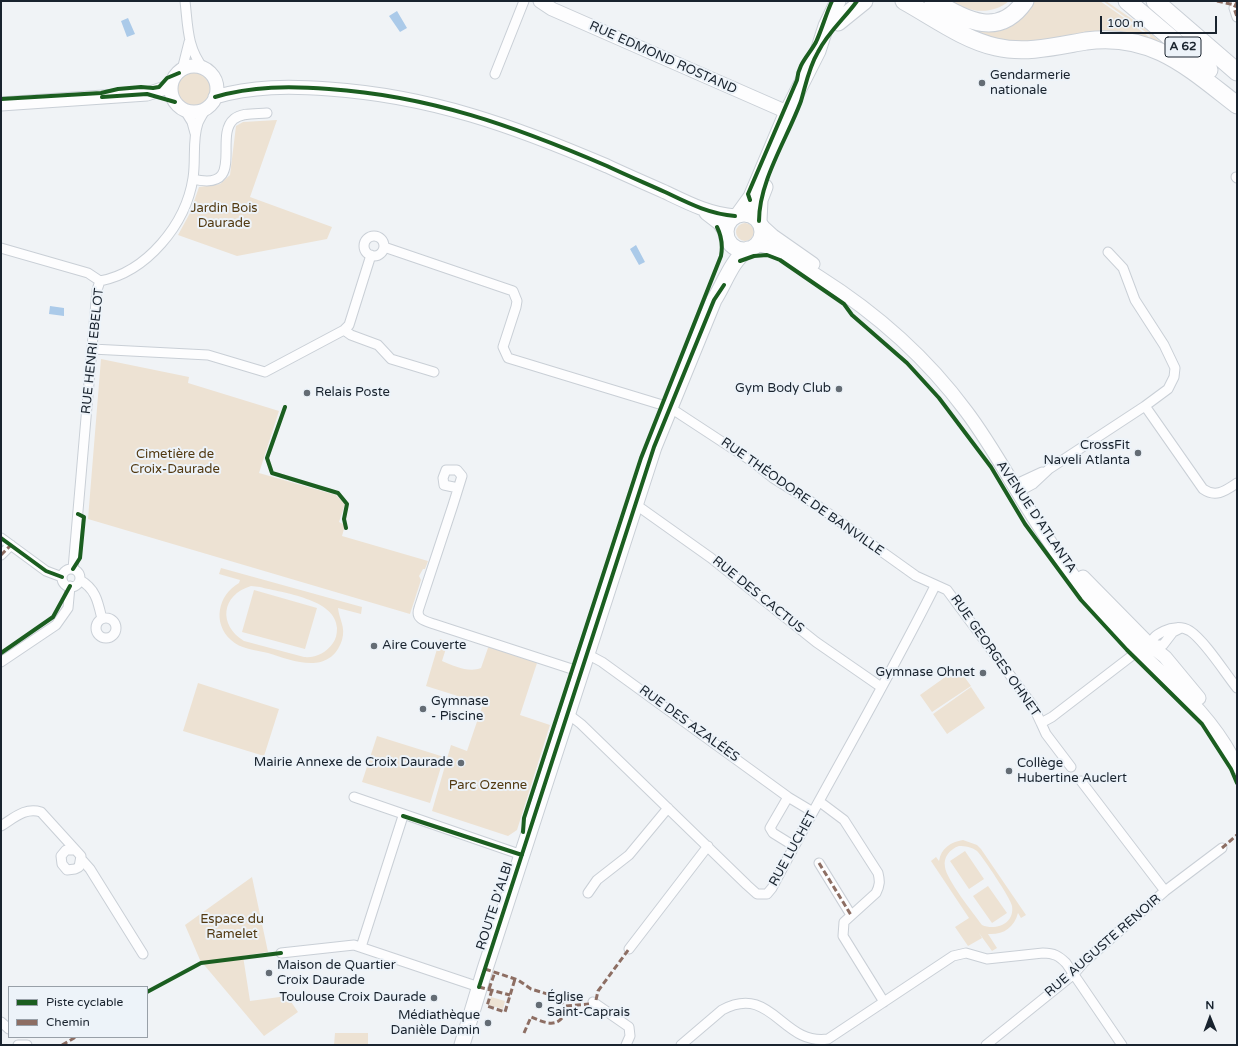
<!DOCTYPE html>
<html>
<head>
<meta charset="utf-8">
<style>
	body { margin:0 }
	#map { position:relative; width:1238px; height:1046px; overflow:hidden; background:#f0f3f6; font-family:"Varela Round",sans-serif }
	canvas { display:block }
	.frame { position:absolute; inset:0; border:2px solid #19232e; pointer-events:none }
	.legend { position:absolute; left:8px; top:986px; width:140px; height:52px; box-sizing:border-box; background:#edf3f9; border:1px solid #98a0a8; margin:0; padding:5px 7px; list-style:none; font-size:12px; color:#19232e }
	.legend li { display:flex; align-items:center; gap:8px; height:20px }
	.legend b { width:20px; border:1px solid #98a0a8 }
	.north { position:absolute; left:1190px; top:998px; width:40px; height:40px; -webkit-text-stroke:3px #edf3f9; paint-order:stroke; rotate:359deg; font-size:11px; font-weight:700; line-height:16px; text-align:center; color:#19232e }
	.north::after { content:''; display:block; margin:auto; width:14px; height:18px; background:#19232e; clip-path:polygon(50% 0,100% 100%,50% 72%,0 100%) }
	.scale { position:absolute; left:1100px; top:16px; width:117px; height:18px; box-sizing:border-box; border:2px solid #19232e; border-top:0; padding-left:5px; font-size:12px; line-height:14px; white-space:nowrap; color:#19232e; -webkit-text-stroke:3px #edf3f9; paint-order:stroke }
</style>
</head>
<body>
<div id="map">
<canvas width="1238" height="1046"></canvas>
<div class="frame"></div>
<ul class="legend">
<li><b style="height:5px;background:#1b5e20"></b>Piste cyclable</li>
<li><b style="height:5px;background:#8d6e63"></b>Chemin</li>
</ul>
<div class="north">N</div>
<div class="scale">100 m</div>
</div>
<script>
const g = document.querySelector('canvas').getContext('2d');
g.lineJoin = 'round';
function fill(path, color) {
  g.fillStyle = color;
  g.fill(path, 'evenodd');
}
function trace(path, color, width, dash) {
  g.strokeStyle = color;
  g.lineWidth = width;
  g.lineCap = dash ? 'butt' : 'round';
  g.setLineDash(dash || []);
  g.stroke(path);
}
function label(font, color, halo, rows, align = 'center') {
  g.font = font + ' "Varela Round",sans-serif';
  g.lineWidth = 4;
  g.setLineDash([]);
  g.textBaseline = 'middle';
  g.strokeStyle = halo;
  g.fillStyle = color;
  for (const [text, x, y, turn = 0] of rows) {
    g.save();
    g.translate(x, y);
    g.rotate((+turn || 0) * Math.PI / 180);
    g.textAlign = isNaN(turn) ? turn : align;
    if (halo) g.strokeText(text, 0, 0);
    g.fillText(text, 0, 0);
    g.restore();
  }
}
fill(new Path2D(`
	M 950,1 L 1009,1 C 991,16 968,12 950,1 Z
	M 1033,1 L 1100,1 L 1130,22 L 1128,24 L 1130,26 L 1132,24 L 1149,37 L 1151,36 L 1103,1 L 1106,1 L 1142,26 L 1164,45 L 1003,44 L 968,29 L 980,31 Z
	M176 89a18 18 0 1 1 36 0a18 18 0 1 1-36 0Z
	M 277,120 L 250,197 L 332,227 L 327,239 L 237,256 L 178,235 L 190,213 L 199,187 L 220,184 L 230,175 L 236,126 L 243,122 Z
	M736 232a9 9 0 1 1 18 0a9 9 0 1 1-18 0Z
	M 101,359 L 189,377 L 188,383 L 279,411 L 259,473 L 336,495 L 345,504 L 339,522 L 345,525 L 342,536 L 428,561 L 425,569 L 423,569 L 419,576 L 421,580 L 410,614 L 88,519 Z
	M 221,568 L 362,607 L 361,614 L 338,608 C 339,619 346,627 342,640 C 330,676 293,661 268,653 C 256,650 240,649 231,640 C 212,623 218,595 239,583 L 240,580 L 219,574 ZM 251,586 L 260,587 C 283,593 336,599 337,628 C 337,634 336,639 333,643 C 326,653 316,658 304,657 L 244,641 C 218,625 221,595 251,586 Z
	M 254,590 L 317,608 L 305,649 L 242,632 Z
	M 440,639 L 448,642 L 442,661 C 454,666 469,673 481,668 L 489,645 L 538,660 L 520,715 L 550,725 L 517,830 L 508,836 L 432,811 L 451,745 L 467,751 L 483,704 L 426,686 Z
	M 958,668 L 971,686 L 932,712 L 920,695 Z
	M 198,683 L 279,709 L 264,756 L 183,731 Z
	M 971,687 L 985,708 L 947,734 L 933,714 Z
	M 377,736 L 444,757 L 430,803 L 362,782 Z
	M 963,840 L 977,845 L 981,849 L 1026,915 L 1021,918 L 1018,913 C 1014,928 1003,935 988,934 L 997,948 L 992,951 L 979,933 L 982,938 L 968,946 L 955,927 L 969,918 L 931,861 L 936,857 L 939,861 C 941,848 951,842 963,840 ZM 959,846 C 965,846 972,847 977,851 C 983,857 1011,899 1012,906 C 1015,924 995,931 982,925 C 974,914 946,879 945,867 C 943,857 950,849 959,846 Z
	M 965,851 L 984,879 L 969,889 L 950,861 Z
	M 252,877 L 268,952 L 243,956 L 250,1001 L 287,996 L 298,1012 L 264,1036 L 200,960 L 185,925 Z
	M 988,886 L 1007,913 L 992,923 L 973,896 Z
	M 491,997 L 505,1001 L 503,1009 L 489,1005 Z
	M 335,1033 L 368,1033 L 368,1045 L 334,1045 Z`), '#ede2d3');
fill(new Path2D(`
	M 397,11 L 407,28 L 400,32 L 389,16 Z
	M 128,18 L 135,34 L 127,37 L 121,21 Z
	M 636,245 L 645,262 L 639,265 L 630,249 Z
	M 50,306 L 64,308 L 64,316 L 49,314 Z`), '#abcae9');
const street = new Path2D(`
	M 185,1 C 188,27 187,48 204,69
	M 1237,2 L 1234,8 L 1237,17
	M 182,70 L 189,42
	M 495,74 L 524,1
	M 184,109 L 192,122 L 195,133
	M 1236,177 L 1237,178
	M 193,179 C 247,192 213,136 234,119 C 242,112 257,114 267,113
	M364 246a10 10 0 1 1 20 0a10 10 0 1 1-20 0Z
	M 384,247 L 513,291 L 517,301 L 516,307 L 503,347 L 508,358 L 669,407 L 753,462 L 773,478 L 818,506 L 916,576 L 947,590 L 1033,706 L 1041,723 L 1052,717 L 1138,651 L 1150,645 L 1163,645 L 1173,632 L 1181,628
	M 1,248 L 88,273 L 100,281
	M 1108,252 L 1123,268 L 1135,300 L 1164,345 L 1175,368 L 1174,377 L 1168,389 L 1145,406
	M 344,330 L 351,335 L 378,345 L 391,359 L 434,372
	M 92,349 L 208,355 L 265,372 L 344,330 L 349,325 L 371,255
	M 1014,485 L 1042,472
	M 458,488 L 444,485 L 443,478 L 446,470 L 457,470 L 462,476 L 453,505 L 419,608 C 415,619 425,621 434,624 L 581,672
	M 1018,492 L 1033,484 L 1049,469 L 1145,406 L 1203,489 C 1216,498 1225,491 1237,483
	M 635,504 L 711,558 L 816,642 L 881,687
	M 1,538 L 46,571 L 62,577
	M 1,555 L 11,545
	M 73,569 L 97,290 L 100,281 C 147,272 186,224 193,178 C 196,160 192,140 198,123 C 200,118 204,112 207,107
	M62 578a9 9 0 1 1 18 0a9 9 0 1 1-18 0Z
	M 80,580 C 96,589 98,602 102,619
	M96 628a10 10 0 1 1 20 0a10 10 0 1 1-20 0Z
	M 1150,645 C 1153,637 1156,635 1164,631 C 1172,627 1182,626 1190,631 C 1205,641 1225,673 1237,688
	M 587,654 L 602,662 L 788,797 L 813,812
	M 1,662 L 56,625 L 68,608 L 70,586
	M 568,714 L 581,724 L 747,885 L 757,894 L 767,894 L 772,888 C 825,787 884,688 935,586
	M 1041,723 L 1046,734 L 1071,767
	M 1081,781 L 1165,891
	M 354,797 L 522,855
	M 788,797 L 770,828 L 773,833 L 794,846
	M 820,802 L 844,820 L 878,873 C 880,881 880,885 876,893 L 844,922 L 843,936 L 884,1002
	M 1,826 C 14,818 25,807 41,812 L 81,856 L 79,867 L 75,869 L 67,870 L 62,864 L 61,856 L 66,850 L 74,850
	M 82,860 L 90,869 L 143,954
	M 819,863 L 851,915
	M 588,893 L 597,880 L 629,855 L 668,808
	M 361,947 L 403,816
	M 629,949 L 708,846
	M 281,953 L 354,945 L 479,987
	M 593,1002 L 629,1027 L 630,1036 L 626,1045
	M 1,1022 L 9,1029
	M 18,1045 L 27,1045
	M 681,1045 L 722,1010 C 772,983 782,1046 828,1039 L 953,956 L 966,953 L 987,959 L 1043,953 C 1054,953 1059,956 1066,963 L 1122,1045
	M 986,1045 L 1074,974 L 1084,962 L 1165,891 L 1222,848`);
const secondary = new Path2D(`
	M 540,1 L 552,9 L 787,112
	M171 89a23 23 0 1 1 46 0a23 23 0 1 1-46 0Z
	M 215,97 C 252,86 290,86 329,89 C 430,96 514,126 607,166 C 626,175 645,183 665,192 C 688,203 709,214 735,216
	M 1,104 L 147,94 L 171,86
	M 706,213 L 719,223 L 727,234
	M 761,225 L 773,236 L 813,264
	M 756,245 C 780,246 799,264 819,277 C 876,313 926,357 966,411 C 988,440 1005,471 1024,502 C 1044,534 1065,566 1088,596 C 1133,657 1204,696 1237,767
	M 1083,577 L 1150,645 L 1165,657 L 1199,698`);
const primary = new Path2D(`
	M726 232a18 18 0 1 1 36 0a18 18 0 1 1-36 0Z
	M 738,215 L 751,197 L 787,112 L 818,51 L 826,26 L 838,1
	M 759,221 L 760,200 L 765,187
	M 462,1045 L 485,969 L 654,447 L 714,300 C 725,283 731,261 748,249`);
const highway = new Path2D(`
	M 904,1 C 933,17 964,40 996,47 C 1026,54 1057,46 1086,41 C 1152,32 1189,68 1237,105
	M 933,1 C 965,19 998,40 1025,1
	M 1127,1 L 1209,70
	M 1155,1 L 1237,72
	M 838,22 L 864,1`);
trace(street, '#c9cfd6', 11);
trace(secondary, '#c9cfd6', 15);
trace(primary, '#c9cfd6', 17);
trace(highway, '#c9cfd6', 19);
trace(street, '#fdfdfe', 9);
trace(secondary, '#fdfdfe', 13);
trace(primary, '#fdfdfe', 15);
trace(highway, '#fdfdfe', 17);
trace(new Path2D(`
	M 1217,1 L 1235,5
	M 1237,2 L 1234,8 L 1237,17
	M 1,555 L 11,545
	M 1222,848 L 1237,835
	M 819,863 L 851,915
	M 485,969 L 518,980 L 531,989 L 554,996 L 566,1006
	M 479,987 L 510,995
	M 489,989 L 495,972
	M 492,990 L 487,1006 L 505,1012 L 515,979
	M 596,1000 L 598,991 L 629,949
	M 566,1006 L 589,1004
	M 524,1033 L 531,1017 C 541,1021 554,1028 562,1018 C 565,1015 567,1011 566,1006
	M 62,1045 L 76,1037`), '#8d6e63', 3, [6, 3]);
trace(new Path2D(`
	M 102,97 L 147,94 L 175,102
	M 215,97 C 252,86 290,86 329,89 C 430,96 514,126 607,166 C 626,175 645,183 665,192 C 688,203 709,214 735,216
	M 1,99 L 101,93 L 118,89 L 141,87 L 153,88 L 159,87 L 167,78 L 179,73
	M 750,200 L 748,194 L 797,80 C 798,64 809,55 816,42 C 822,29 826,14 832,1
	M 759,221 C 759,181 787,139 801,101 C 806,84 809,67 818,52 C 828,32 845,18 857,1
	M 740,261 L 754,256 L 767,255 L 780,260 L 844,304 L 852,315 L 907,363 L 939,398 L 991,467 L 1025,524 L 1081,600 L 1127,650 L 1202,724 L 1231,769 L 1237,783
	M 285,407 L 267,458 L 272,473 L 338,493 L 347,504 L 344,519 L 346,528
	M 1,538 L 46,571 L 62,577
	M 73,569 L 80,558 L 84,517 L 78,514
	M 1,653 L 53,617 L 70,586
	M 403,816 L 522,855
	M 523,832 L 524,818 L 641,458 L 721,256 C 723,245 722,237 717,227
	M 479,987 L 654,447 L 714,300 L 724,285
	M 147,992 L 201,963 L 281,953`), '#1b5e20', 4);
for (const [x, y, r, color] of [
	[982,83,4,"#646c74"],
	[839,389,4,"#646c74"],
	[307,393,4,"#646c74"],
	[1138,453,4,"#646c74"],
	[374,646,4,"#646c74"],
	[983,673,4,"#646c74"],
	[423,709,4,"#646c74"],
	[461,763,4,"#646c74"],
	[1009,771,4,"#646c74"],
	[269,973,4,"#646c74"],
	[434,998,4,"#646c74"],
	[539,1005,4,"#646c74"],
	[488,1023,4,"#646c74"]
]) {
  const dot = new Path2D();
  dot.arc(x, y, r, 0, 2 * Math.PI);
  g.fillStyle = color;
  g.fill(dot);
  trace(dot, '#edf3f9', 1.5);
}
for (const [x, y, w] of [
	[1183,47,36]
]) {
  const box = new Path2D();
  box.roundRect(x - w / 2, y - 10, w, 20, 3);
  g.fillStyle = '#edf3f9';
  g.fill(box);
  trace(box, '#19232e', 1);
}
label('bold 12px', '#19232e', null, [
	["A 62",1183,47]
]);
label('13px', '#19232e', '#edf3f9', [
	["RUE EDMOND ROSTAND",663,58,24],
	["RUE HENRI EBELOT",93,351,-84],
	["RUE THÉODORE DE BANVILLE",802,497,35],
	["AVENUE D'ATLANTA",1036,517,56],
	["RUE DES CACTUS",758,595,39],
	["RUE GEORGES OHNET",995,656,55],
	["RUE DES AZALÉES",689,724,36],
	["RUE LUCHET",793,849,-61],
	["ROUTE D'ALBI",495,906,-72],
	["RUE AUGUSTE RENOIR",1103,946,-41]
]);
label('13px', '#19232e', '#edf3f9', [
	["Gendarmerie",990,76],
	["nationale",990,91],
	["Gym Body Club",831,389,"right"],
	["Relais Poste",315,393],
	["CrossFit",1130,446,"right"],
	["Naveli Atlanta",1130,461,"right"],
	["Aire Couverte",382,646],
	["Gymnase Ohnet",975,673,"right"],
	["Gymnase",431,702],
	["- Piscine",431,717],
	["Mairie Annexe de Croix Daurade",453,763,"right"],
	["Collège",1017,764],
	["Hubertine Auclert",1017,779],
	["Maison de Quartier",277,966],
	["Croix Daurade",277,981],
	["Toulouse Croix Daurade",426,998,"right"],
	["Église",547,998],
	["Saint-Caprais",547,1013],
	["Médiathèque",480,1016,"right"],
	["Danièle Damin",480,1031,"right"]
], 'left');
label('13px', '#523911', '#edf3f9', [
	["Jardin Bois",224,209],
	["Daurade",224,224],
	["Cimetière de",175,455],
	["Croix-Daurade",175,470],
	["Parc Ozenne",488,786],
	["Espace du",232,920],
	["Ramelet",232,935]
]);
</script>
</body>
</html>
